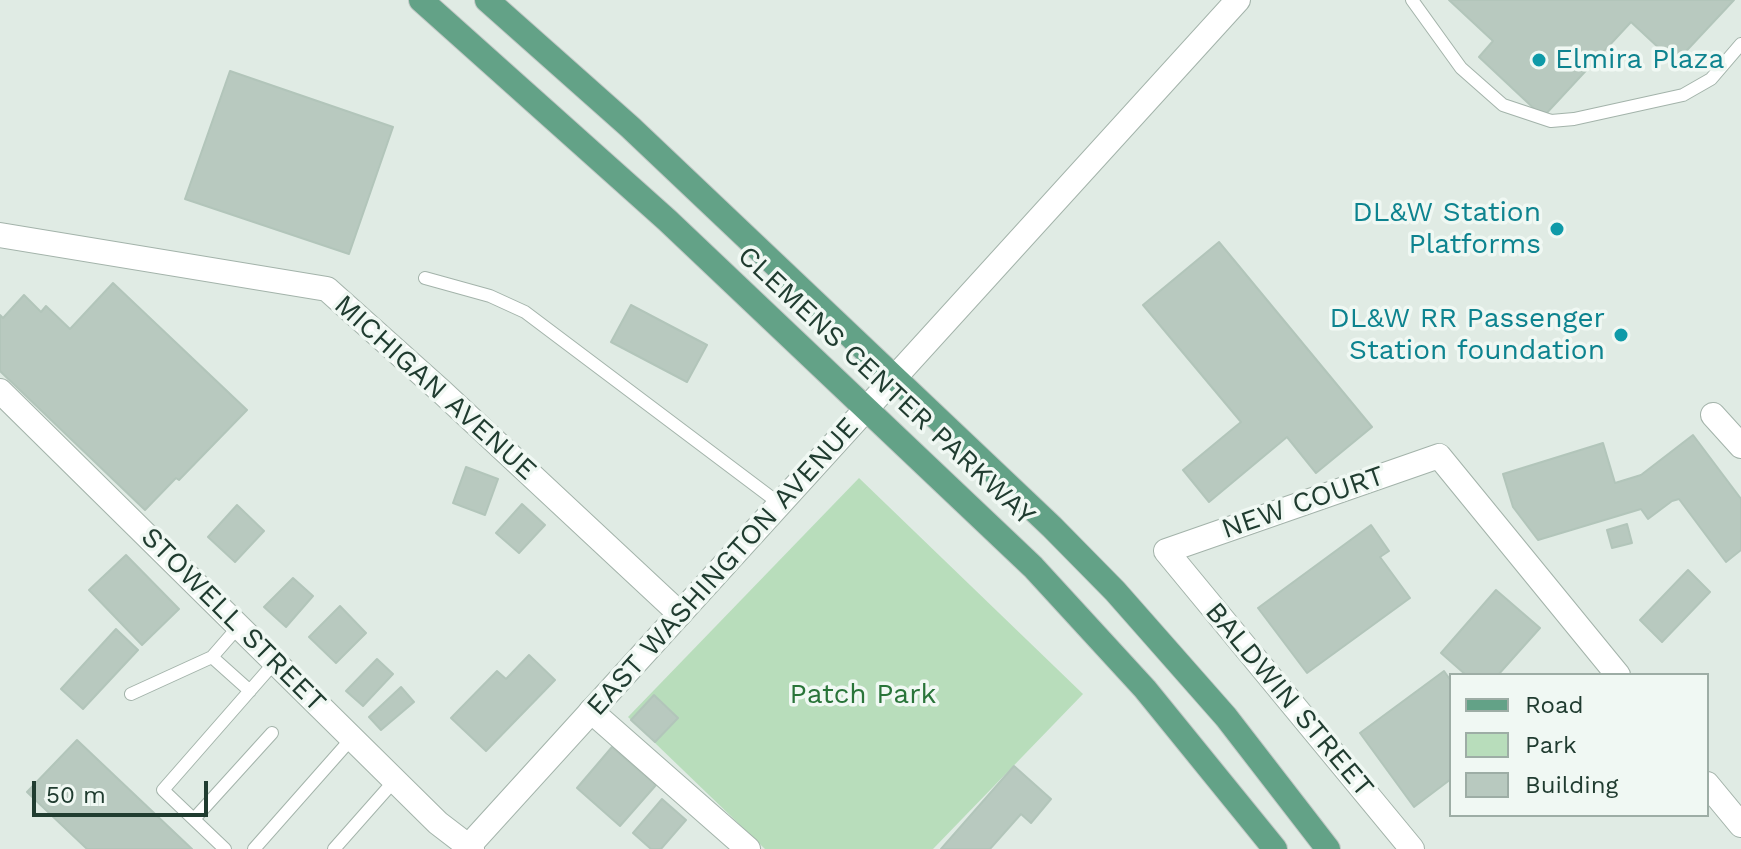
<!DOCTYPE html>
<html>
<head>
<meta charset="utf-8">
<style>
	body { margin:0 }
	#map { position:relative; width:1741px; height:849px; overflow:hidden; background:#e0ebe4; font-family:"Work Sans",sans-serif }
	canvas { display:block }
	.legend { position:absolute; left:1449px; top:673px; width:260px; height:144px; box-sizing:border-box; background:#f0f8f3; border:2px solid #9dada5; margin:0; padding:10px 14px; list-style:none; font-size:24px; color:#203c30 }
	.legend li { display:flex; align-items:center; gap:16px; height:40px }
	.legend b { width:40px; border:2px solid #9dada5 }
	.scale { position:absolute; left:32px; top:781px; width:176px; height:36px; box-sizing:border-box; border:4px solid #203c30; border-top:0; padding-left:10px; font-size:24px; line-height:28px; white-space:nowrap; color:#203c30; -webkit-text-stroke:6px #f0f8f3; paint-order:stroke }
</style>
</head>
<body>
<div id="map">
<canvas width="1741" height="849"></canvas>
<ul class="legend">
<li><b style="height:10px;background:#63a287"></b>Road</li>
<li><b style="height:22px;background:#b8ddbb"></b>Park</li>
<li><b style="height:22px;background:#b8c9bf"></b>Building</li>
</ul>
<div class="scale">50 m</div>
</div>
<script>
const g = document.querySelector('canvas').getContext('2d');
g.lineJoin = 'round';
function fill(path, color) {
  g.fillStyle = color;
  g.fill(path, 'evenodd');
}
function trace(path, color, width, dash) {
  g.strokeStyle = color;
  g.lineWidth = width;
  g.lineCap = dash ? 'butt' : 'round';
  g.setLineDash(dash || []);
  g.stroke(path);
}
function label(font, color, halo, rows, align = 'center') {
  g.font = font + ' "Work Sans",sans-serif';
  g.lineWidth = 7;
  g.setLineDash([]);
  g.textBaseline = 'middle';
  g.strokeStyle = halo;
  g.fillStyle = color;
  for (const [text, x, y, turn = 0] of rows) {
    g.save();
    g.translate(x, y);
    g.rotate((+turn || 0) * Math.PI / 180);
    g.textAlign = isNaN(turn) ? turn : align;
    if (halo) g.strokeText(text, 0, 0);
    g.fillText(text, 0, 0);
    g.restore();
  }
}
fill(new Path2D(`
	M 859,478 L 1083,694 L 933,849 L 765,849 L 628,717 Z`), '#b8ddbb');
const building = new Path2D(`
	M 1449,0 L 1734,0 L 1675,63 L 1631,22 L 1543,117 L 1479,57 L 1493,41 Z
	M 230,71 L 393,127 L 349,254 L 185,199 Z
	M 1219,242 L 1372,427 L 1316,473 L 1287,437 L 1209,502 L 1183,470 L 1241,422 L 1143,305 Z
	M 113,283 L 247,410 L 179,480 L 176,478 L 145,510 L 0,371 L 0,315 L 3,318 L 24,295 L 41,312 L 46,306 L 70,329 Z
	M 631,305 L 707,345 L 687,382 L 611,342 Z
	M 1693,435 L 1741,499 L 1741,550 L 1726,562 L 1679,499 L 1672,501 L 1648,519 L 1641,509 L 1538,540 L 1513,507 L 1503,474 L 1603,443 L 1615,483 L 1641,475 Z
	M 466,467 L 498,479 L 485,515 L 453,503 Z
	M 522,504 L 545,525 L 519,553 L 496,533 Z
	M 237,505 L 264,531 L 235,562 L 208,537 Z
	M 1627,524 L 1632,543 L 1612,548 L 1607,530 Z
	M 1371,525 L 1389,551 L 1380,557 L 1410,598 L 1307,673 L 1258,608 Z
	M 126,555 L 179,609 L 142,645 L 89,590 Z
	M 1688,570 L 1710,592 L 1662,642 L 1640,620 Z
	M 293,578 L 313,596 L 286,627 L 264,607 Z
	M 1496,590 L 1540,628 L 1498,675 L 1466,675 L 1441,653 Z
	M 340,606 L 366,633 L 336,663 L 309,637 Z
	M 116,629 L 138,650 L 83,709 L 61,689 Z
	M 529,655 L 555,680 L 486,751 L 451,718 L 497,671 L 506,679 Z
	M 377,659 L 393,674 L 363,706 L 346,691 Z
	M 1444,671 L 1451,681 L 1451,779 L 1414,807 L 1360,733 Z
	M 401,687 L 414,702 L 381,730 L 369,717 Z
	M 654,695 L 678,718 L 655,742 L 631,720 Z
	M 77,740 L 192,849 L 87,849 L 27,792 Z
	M 612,747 L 656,785 L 620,826 L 577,788 Z
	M 1014,766 L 1051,799 L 1031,823 L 1021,814 L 990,849 L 941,849 Z
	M 662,799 L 686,820 L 661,849 L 651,849 L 633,833 Z`);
fill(building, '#b8c9bf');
trace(building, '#b2c5ba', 2);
const service = new Path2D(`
	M 1412,0 L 1461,68 L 1503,105 L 1551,121 L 1574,119 L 1683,95 L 1711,79 L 1741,44
	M 425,278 L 490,296 L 525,312 L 780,504
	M 212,657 L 239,626
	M 131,694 L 212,657 L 250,691
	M 194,819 L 272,733
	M 225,849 L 163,790 L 275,662
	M 254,849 L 352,738
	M 334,849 L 395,780`);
const minor = new Path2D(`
	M 0,235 L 327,289 L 442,392 L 680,614
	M 0,391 L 438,823 L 472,849
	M 1713,415 L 1741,446
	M 591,711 L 748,849
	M 1707,784 L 1741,825
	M 1412,849 L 1166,551 L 1439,456 L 1618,675`);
const tertiary = new Path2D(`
	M 466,849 L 1238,0`);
const primary = new Path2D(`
	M 421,0 L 667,220 L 1033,567 L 1145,689 L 1275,849
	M 487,0 L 630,127 L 1052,527 L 1115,591 L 1226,717 L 1328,849`);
trace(service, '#a3b3aa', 14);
trace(minor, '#a3b3aa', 26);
trace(tertiary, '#a3b3aa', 26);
trace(primary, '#c1c8c5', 26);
trace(service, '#fff', 12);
trace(minor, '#fff', 24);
trace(tertiary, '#fff', 24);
trace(primary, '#63a287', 24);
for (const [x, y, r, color] of [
	[1539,60,8,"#0f9aa8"],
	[1557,229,8,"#0f9aa8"],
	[1621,335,8,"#0f9aa8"]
]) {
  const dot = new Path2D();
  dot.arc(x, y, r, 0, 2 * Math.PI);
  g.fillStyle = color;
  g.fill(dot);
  trace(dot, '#f0f8f3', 3);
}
label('28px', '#0d838f', '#f0f8f3', [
	["Elmira Plaza",1555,60,"left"],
	["DL&W Station",1541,213],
	["Platforms",1541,245],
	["DL&W RR Passenger",1605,319],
	["Station foundation",1605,351]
], 'right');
label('28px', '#203c30', '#f0f8f3', [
	["CLEMENS CENTER PARKWAY",886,386,43],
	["MICHIGAN AVENUE",435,388,42],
	["NEW COURT",1303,503,-19],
	["EAST WASHINGTON AVENUE",723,567,-48],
	["STOWELL STREET",233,620,45],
	["BALDWIN STREET",1289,700,50]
]);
label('28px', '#297439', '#f0f8f3', [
	["Patch Park",863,695]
]);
</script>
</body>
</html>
